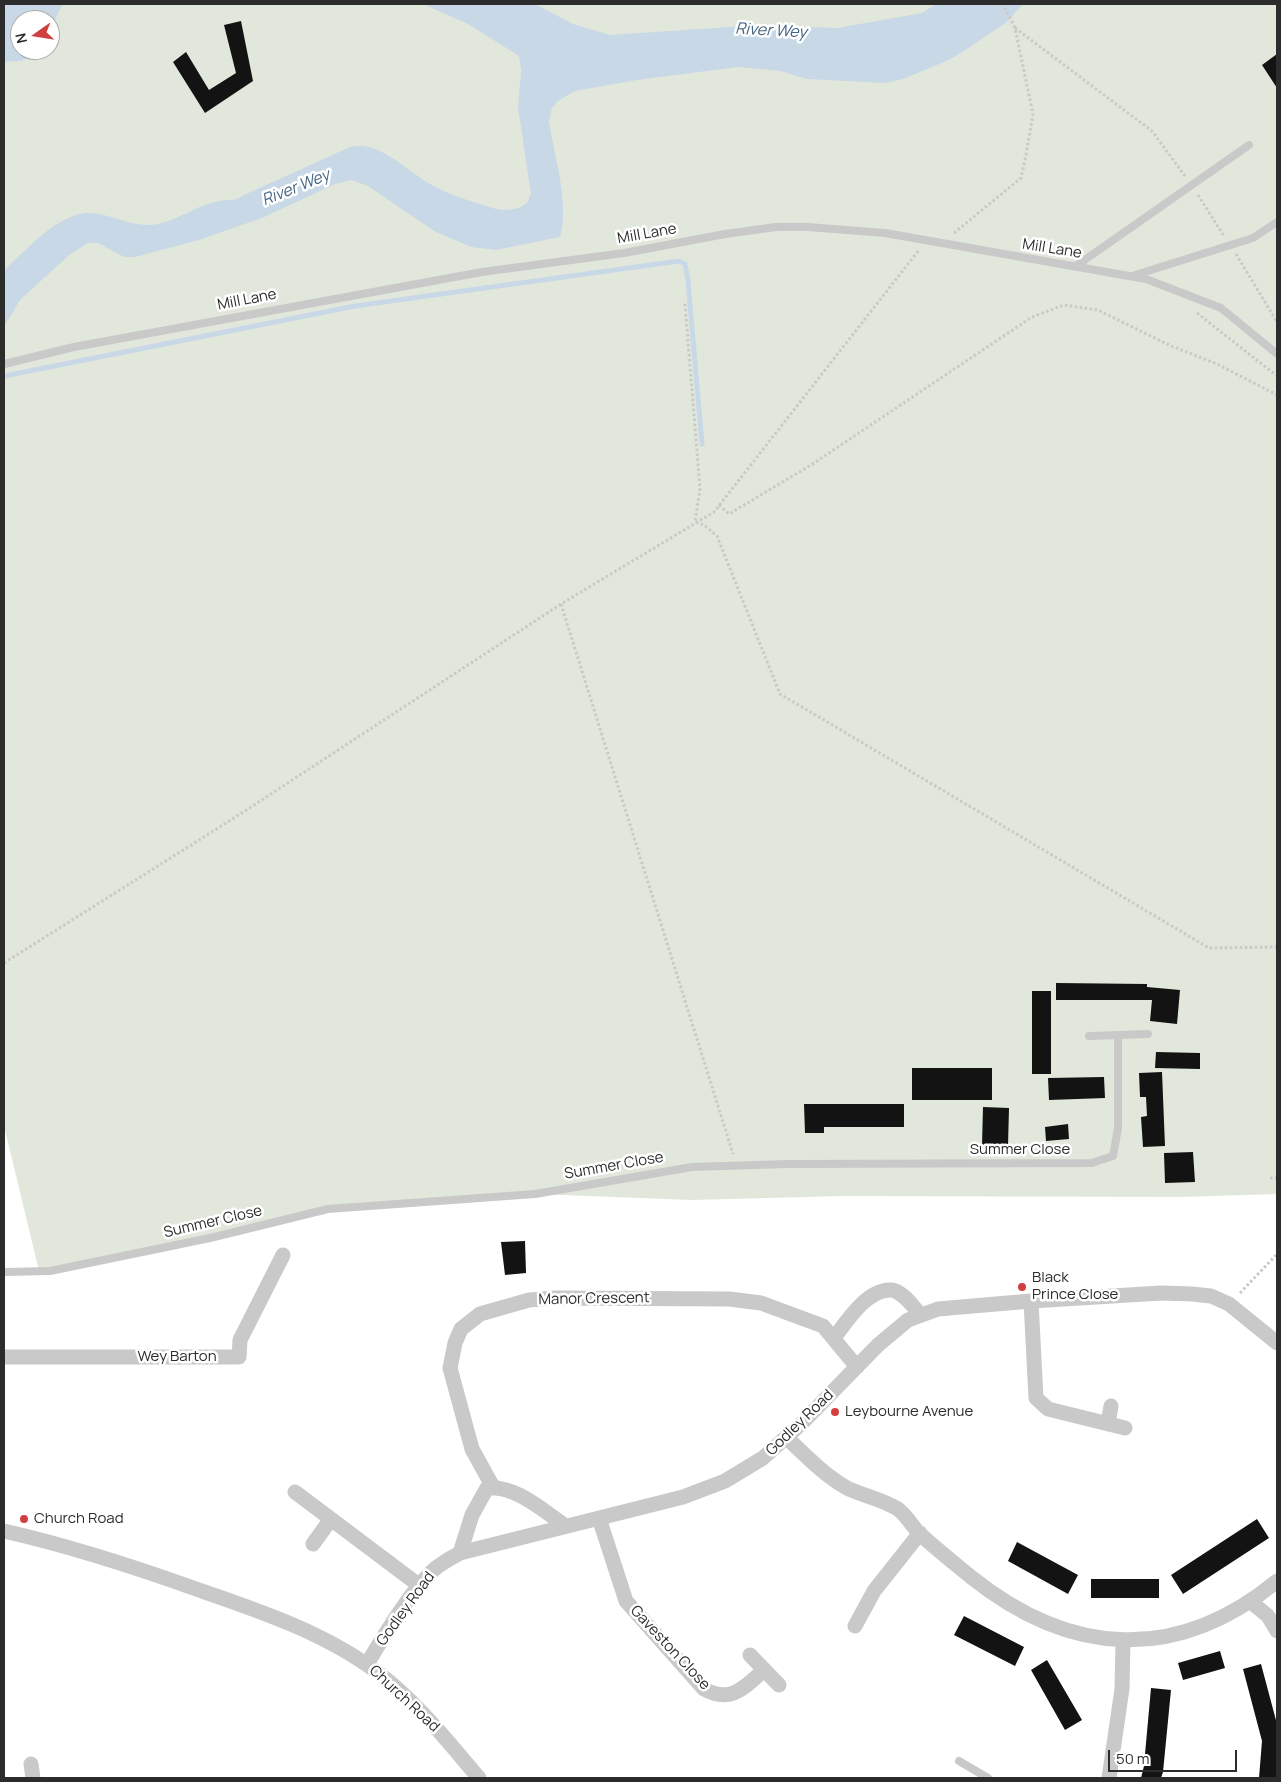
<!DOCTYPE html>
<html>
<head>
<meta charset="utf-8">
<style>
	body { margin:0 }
	#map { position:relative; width:1281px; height:1782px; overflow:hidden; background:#fff; font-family:Manrope,sans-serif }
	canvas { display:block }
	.frame { position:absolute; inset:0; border:5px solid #2c2c2c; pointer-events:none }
	.north { position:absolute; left:10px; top:10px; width:50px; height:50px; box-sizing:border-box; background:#fff; border:1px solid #ababab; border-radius:50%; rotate:257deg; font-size:14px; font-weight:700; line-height:20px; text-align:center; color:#2c2c2c }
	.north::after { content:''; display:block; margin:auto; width:18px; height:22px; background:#d14040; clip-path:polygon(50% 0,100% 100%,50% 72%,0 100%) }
	.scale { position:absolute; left:1108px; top:1750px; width:129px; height:22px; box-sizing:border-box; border:2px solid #2c2c2c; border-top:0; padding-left:6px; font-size:15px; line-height:18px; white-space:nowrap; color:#2c2c2c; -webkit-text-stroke:4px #fff; paint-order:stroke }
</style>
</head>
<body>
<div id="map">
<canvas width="1281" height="1782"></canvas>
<div class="frame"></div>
<div class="north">N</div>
<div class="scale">50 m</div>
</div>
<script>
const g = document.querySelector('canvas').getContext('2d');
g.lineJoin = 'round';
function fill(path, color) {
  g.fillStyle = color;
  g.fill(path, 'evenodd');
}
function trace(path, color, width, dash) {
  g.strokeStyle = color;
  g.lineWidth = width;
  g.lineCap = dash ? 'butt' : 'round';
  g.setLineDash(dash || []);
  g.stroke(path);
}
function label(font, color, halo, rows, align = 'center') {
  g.font = font + ' Manrope,sans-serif';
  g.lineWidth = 5;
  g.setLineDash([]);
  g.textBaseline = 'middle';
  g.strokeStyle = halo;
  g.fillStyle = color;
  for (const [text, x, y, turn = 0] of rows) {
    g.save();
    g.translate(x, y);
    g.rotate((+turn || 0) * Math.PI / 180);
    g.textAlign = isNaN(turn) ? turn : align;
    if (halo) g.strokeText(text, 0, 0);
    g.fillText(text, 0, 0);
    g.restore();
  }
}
fill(new Path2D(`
	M 4,4 L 1277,4 L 1277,1194 L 1180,1197 L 844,1196 L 692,1200 L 535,1194 L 328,1209 L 210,1238 L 39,1271 L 4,1126 ZM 20,20 L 50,20 L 50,50 L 20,50 Z`), '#e1e8db');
fill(new Path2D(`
	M 4,4 L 63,4 L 50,29 L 50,20 L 20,20 L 20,50 L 38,50 L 30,57 L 21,61 L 4,62 Z
	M 423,4 L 535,4 L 573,24 L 610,35 L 759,25 L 837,28 L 922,13 L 936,4 L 1023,4 L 1007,22 L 967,49 L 949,60 L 903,79 L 886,83 L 806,79 L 781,71 L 738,67 L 637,80 L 575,91 L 558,101 L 552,108 L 549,121 C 554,155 570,204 560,237 L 496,250 L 471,247 L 434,231 L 368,186 L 351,180 L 335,184 L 262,218 L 199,240 L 135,257 L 124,257 L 98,243 L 88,243 L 68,256 L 20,300 L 4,327 L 4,270 C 25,252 48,224 76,215 C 99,207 124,225 147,225 C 173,225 195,205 219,201 C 230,199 235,202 244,195 L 350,147 C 379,140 406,170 430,184 C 446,193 463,199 480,204 C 497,210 512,214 527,203 L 531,194 L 518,107 L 521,71 L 519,56 L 468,24 Z`), '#c9d8e6');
trace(new Path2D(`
	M 4,376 L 355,306 L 679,261 L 685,264 L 688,281 L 702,444`), '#c9d8e6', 5);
fill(new Path2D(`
	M 241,21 L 253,81 L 205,113 L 173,62 L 186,52 L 209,90 L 236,73 L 224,25 Z
	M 1277,54 L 1277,88 L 1262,65 Z
	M 1056,983 L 1147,984 L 1147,987 L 1180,990 L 1177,1024 L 1150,1021 L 1152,1000 L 1056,1000 Z
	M 1032,991 L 1051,991 L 1051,1074 L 1032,1074 Z
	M 1156,1052 L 1200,1053 L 1200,1069 L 1155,1068 Z
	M 912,1068 L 992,1068 L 992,1100 L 912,1100 Z
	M 1162,1072 L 1165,1146 L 1143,1147 L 1141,1117 L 1147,1116 L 1146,1097 L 1140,1097 L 1139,1073 Z
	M 1104,1077 L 1105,1098 L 1049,1100 L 1048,1078 Z
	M 804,1104 L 904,1104 L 904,1127 L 824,1127 L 824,1133 L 805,1133 Z
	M 983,1107 L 1009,1108 L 1008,1146 L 982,1146 Z
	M 1068,1124 L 1069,1139 L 1046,1141 L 1045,1127 Z
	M 1193,1152 L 1195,1182 L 1165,1183 L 1164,1153 Z
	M 525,1241 L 526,1273 L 505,1275 L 501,1242 Z
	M 1257,1519 L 1269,1538 L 1183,1594 L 1171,1575 Z
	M 1017,1542 L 1078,1575 L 1068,1594 L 1008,1561 Z
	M 1091,1579 L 1159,1579 L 1159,1598 L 1091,1598 Z
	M 964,1616 L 1024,1647 L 1015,1666 L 954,1635 Z
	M 1220,1651 L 1225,1668 L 1183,1680 L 1178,1663 Z
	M 1047,1660 L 1082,1720 L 1065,1730 L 1031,1670 Z
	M 1261,1664 L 1277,1724 L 1277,1778 L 1259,1778 L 1262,1741 L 1243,1669 Z
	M 1151,1688 L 1171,1690 L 1163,1772 L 1161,1778 L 1141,1778 L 1147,1754 L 1145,1754 Z`), '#131313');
trace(new Path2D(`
	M 1015,28 L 1152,131 L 1185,176
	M 1198,195 L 1224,236
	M 954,233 L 1021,178 L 1026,155 L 1033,114 L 1015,28 L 1003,4
	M 1236,254 L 1277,322
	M 685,304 L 700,489 L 695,522
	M 1197,313 L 1277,376
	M 719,505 L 729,514 L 811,465 L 1032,317 L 1064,305 L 1098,310 L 1169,345 L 1217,364 L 1277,395
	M 696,522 L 704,525 L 717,536 L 780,694 L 1209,948 L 1277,947
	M 561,604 L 733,1154
	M 4,963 L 245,811 L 561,604 L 714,512 L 919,250
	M 1270,1178 L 1277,1178
	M 1240,1293 L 1277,1254`), '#c9c9c9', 3, [2.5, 2.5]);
trace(new Path2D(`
	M 1076,266 L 1249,145
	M 1132,276 L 1253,238 L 1277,222
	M 4,364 L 74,347 L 482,272 L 624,253 L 725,234 L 776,227 L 808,227 L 885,233 L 1146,279 L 1221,308 L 1277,354
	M 1089,1036 L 1148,1034
	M 4,1272 L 50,1271 L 210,1238 L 328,1209 L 535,1194 L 692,1167 L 787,1164 L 1092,1163 L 1113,1156 L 1118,1128 L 1118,1035
	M 959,1761 L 988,1778`), '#c9c9c9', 8);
trace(new Path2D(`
	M 1031,1301 L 1036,1398 L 1048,1409 L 1125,1428
	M 834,1338 C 847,1321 867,1289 891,1290 C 903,1291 913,1307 921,1315
	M 4,1357 L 239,1357 L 240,1340 L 283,1255
	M 1108,1424 L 1111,1406
	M 786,1437 C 805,1455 824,1475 847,1488 C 861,1495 890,1502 899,1510 C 907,1516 912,1526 919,1533 C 935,1548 954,1563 971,1577 C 1071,1657 1177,1663 1277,1581
	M 493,1487 L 472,1449 L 450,1368 L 455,1343 L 461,1329 L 480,1314 L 529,1300 L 555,1298 L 729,1299 L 761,1303 L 823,1326 L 857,1367
	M 295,1492 L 420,1586
	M 599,1518 L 626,1601 L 704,1689 C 731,1704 745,1687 764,1670
	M 4,1531 C 70,1546 135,1567 199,1590 C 260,1611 325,1633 377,1672 C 416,1701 448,1742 479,1778
	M 313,1544 L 331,1519
	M 460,1553 L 472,1515 L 487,1488 C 516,1485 543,1511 566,1526
	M 1251,1602 L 1268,1616 L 1277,1631
	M 855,1626 L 874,1591 L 920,1533
	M 750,1655 L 779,1685
	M 367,1664 C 384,1636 412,1588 437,1567 C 444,1562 452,1557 460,1553 L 683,1497 L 725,1481 L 763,1458 L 802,1423 L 878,1345 L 908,1320 L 938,1309 L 1031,1301 L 1161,1293 L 1192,1294 L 1211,1296 L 1229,1304 L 1277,1343
	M 31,1764 L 33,1778
	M 1109,1778 L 1122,1689 L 1123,1641`), '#c9c9c9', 15);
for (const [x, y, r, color] of [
	[1022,1287,5,"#d14040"],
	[835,1412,5,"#d14040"],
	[24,1519,5,"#d14040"]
]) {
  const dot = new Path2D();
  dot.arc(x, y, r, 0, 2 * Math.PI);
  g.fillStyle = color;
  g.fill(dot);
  trace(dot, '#fff', 2);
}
label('15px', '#2c2c2c', '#fff', [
	["Mill Lane",647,234,-10],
	["Mill Lane",1052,249,9],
	["Mill Lane",247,300,-11],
	["Summer Close",1020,1150],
	["Summer Close",614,1166,-10],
	["Summer Close",213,1222,-13],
	["Manor Crescent",594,1299,-1],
	["Wey Barton",177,1357],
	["Godley Road",800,1423,-44],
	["Godley Road",406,1609,-54],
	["Gaveston Close",670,1648,47],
	["Church Road",404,1699,43]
]);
label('15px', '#2c2c2c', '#fff', [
	["Black",1032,1278],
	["Prince Close",1032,1295],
	["Leybourne Avenue",845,1412],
	["Church Road",34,1519]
], 'left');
label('italic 16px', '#446684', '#fff', [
	["River Wey",771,31,3],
	["River Wey",296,188,-22]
]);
</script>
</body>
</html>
